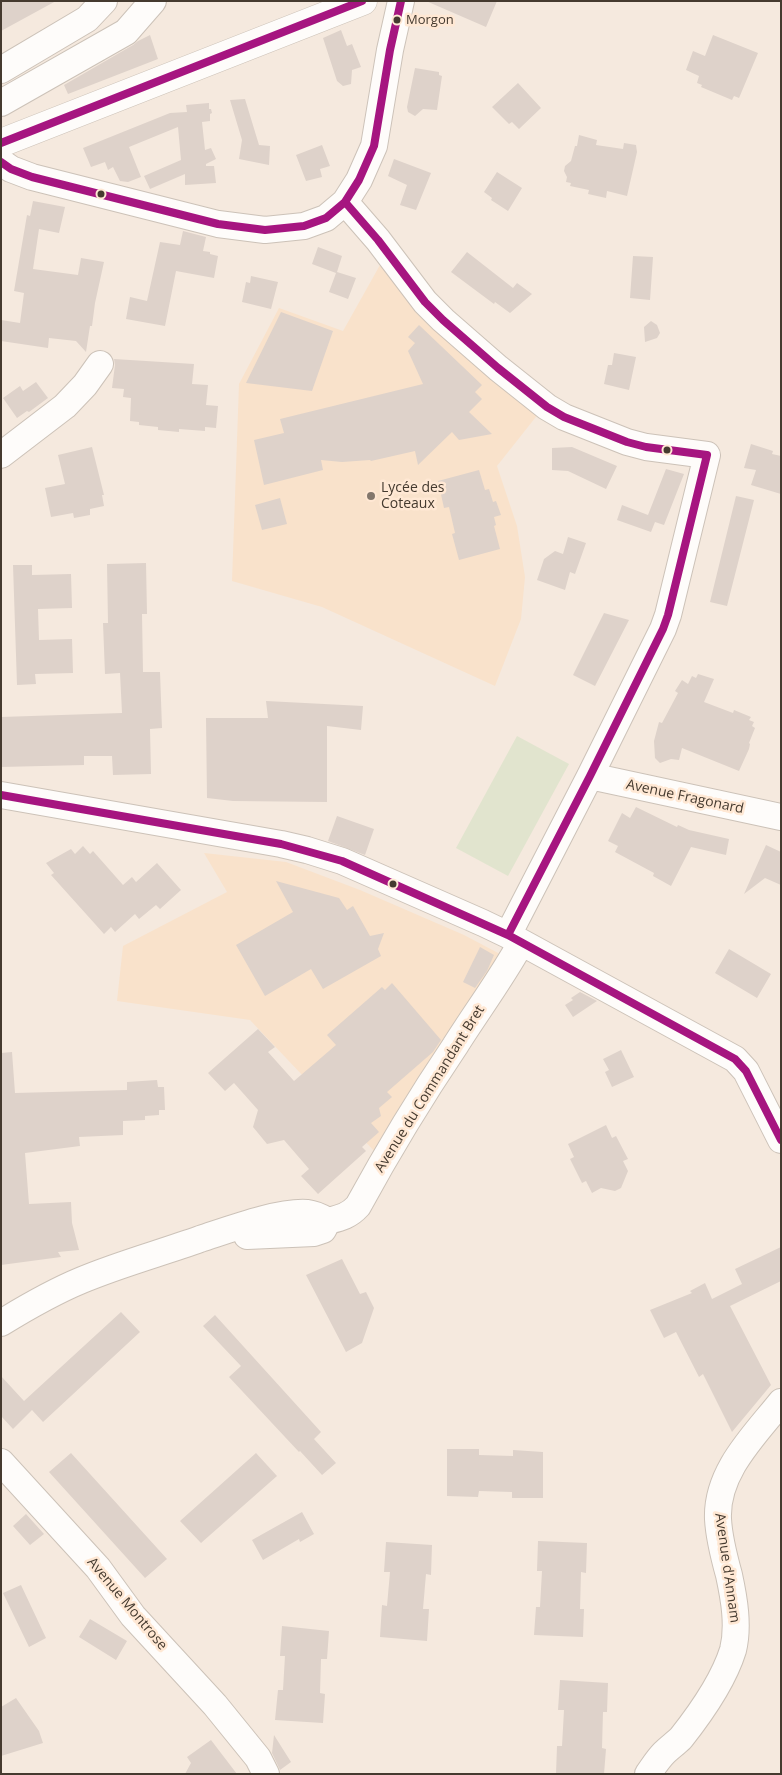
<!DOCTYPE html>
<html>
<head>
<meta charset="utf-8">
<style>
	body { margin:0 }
	#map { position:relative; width:782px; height:1775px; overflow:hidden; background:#f5e9de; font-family:"Open Sans",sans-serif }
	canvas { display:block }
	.frame { position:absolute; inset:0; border:2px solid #453a2f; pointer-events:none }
</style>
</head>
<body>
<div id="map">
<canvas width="782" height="1775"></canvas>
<div class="frame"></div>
</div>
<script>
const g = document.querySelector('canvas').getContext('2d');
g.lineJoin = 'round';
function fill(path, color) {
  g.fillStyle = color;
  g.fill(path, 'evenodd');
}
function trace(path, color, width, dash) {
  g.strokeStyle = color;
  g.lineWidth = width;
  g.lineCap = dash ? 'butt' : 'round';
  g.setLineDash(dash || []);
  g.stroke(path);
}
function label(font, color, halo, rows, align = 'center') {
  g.font = font + ' "Open Sans",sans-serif';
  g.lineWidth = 5;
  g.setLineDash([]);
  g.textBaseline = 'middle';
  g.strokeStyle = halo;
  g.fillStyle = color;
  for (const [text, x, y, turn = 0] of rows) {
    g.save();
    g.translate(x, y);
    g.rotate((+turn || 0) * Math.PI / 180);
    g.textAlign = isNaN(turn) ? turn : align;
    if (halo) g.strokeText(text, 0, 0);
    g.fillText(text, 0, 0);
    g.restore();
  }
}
fill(new Path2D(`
	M 380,265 L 420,309 L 539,413 L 497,466 L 517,526 L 525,577 L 521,619 L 495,686 L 322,607 L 232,581 L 239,384 L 279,308 L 343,331 Z
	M 204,853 L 286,862 L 360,890 L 464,935 L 500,954 L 377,1154 L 250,1020 L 117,1001 L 123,946 L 227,892 Z`), '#f9e2cb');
fill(new Path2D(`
	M 517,736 L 569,764 L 508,876 L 456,848 Z`), '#e1e4ce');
fill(new Path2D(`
	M 1,1 L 56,1 L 1,31 Z
	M 426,1 L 497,1 L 486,27 Z
	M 341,30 L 347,46 L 352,44 L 361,67 L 352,70 L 351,84 L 343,86 L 337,81 L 323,38 Z
	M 150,35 L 158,59 L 68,94 L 64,85 L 133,45 L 138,41 Z
	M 713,35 L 758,53 L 739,98 L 734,96 L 732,100 L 701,87 L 702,85 L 697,83 L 699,76 L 686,70 L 693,51 L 705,56 Z
	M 415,68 L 439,72 L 439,75 L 442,76 L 437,110 L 423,109 L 415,116 L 408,112 L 407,107 Z
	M 518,83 L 541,108 L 519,129 L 512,122 L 509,124 L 492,107 Z
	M 245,99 L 259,145 L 270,146 L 269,165 L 239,159 L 242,140 L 230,100 Z
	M 209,103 L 209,109 L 211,109 L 212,113 L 210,114 L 210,121 L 202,122 L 205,150 L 211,148 L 216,159 L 206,164 L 206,166 L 214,166 L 216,183 L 185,185 L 185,174 L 150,189 L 144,176 L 181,160 L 178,127 L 129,147 L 141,177 L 128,182 L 120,181 L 113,167 L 108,170 L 105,162 L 91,167 L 83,148 L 170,113 L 187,112 L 186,105 Z
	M 579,135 L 597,140 L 596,145 L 623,149 L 624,143 L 636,145 L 637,152 L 627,196 L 607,191 L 606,198 L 588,194 L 589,190 L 570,186 L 571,183 L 566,182 L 567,177 L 564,171 L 565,166 L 571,161 L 575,146 L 577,146 Z
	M 322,145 L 330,166 L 320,169 L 322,177 L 306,181 L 296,155 Z
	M 394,159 L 431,173 L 416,210 L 400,205 L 407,185 L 388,176 Z
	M 497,172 L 522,188 L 508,211 L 491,200 L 492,198 L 484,192 Z
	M 33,201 L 65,207 L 59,233 L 39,229 L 33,269 L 78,275 L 81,258 L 104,262 L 95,303 L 92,326 L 90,326 L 86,352 L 76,341 L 49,338 L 48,348 L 1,341 L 1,320 L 20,323 L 24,293 L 14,291 L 27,215 L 30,216 Z
	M 183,231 L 206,237 L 203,251 L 210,252 L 210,254 L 218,256 L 214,278 L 176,271 L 165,326 L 126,319 L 130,297 L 147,301 L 160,242 L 180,245 Z
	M 318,247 L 342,256 L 337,272 L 356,278 L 348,299 L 329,292 L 336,273 L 312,264 Z
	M 467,252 L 513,288 L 517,283 L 532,294 L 510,313 L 495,302 L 494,304 L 451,272 Z
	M 633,256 L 653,257 L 650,300 L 630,298 Z
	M 251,276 L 278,282 L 271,309 L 242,302 L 246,282 L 250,283 Z
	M 281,312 L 333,331 L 312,391 L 246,383 Z
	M 651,321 L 657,325 L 660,333 L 657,338 L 645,342 L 644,327 Z
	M 419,325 L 482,385 L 475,392 L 482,399 L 469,412 L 492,434 L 459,440 L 452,432 L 418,465 L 415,451 L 371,461 L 370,460 L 342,462 L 321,460 L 323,470 L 264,485 L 254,440 L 284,433 L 280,419 L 423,384 L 408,351 L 415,343 L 408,337 Z
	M 614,353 L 636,357 L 629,390 L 604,384 L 608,365 L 612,365 Z
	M 114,359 L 194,364 L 192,384 L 208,385 L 206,405 L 218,406 L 216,428 L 205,427 L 205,431 L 179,429 L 179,432 L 158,430 L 158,427 L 139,425 L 139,422 L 130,421 L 131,398 L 123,397 L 124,389 L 112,388 L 115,365 Z
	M 36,382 L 48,398 L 29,412 L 27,411 L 17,418 L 3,398 L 20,386 L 23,391 Z
	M 751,444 L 773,451 L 772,454 L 781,456 L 781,494 L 751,485 L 756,470 L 744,468 Z
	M 92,447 L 104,495 L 102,495 L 104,506 L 90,509 L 90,515 L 74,518 L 73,513 L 51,517 L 45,488 L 65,484 L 58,455 Z
	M 572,447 L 617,466 L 606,489 L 568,471 L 552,470 L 552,448 Z
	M 666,469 L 684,474 L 664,525 L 655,522 L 651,532 L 617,520 L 622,505 L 648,515 Z
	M 479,470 L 485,490 L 489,489 L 493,502 L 496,501 L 501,515 L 494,517 L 496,525 L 494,526 L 500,549 L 459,560 L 452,534 L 455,533 L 449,507 L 444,508 L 438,481 Z
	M 736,496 L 754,500 L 727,606 L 710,602 Z
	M 280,498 L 287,524 L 262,530 L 255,505 Z
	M 568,537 L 586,543 L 575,574 L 570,572 L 565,590 L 537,580 L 544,559 L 555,551 L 563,554 Z
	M 146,563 L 147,614 L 142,614 L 143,672 L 160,672 L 162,728 L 150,729 L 151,774 L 113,775 L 112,756 L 84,756 L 84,765 L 1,767 L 1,717 L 122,713 L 120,673 L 105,674 L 103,623 L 108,623 L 107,564 Z
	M 13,565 L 32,565 L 32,575 L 71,574 L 72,608 L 38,609 L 39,640 L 72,639 L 73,673 L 35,674 L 36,684 L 17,685 Z
	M 604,613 L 629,620 L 595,686 L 573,675 Z
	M 698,674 L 714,679 L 704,702 L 733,713 L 734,710 L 751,717 L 749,720 L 754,722 L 752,726 L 755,728 L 749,743 L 750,744 L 749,749 L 739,771 L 682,748 L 679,760 L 671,759 L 660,763 L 655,758 L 654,741 L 659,722 L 662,723 L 678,693 L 675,691 L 682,680 L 688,684 L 692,676 L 696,678 Z
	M 266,701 L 363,706 L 361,730 L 327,726 L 327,802 L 233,801 L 207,798 L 206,718 L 268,718 Z
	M 636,807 L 677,827 L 678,825 L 689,830 L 729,839 L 726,855 L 691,847 L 671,886 L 653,876 L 654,873 L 615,852 L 618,846 L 608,841 L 622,813 L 630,818 Z
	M 337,816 L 374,829 L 365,855 L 328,841 Z
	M 766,845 L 781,852 L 781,885 L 765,878 L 744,894 Z
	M 83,846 L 90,854 L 93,851 L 123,885 L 132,877 L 136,882 L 157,863 L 181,890 L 160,909 L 156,905 L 139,919 L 135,914 L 115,932 L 111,927 L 104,934 L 51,875 L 54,873 L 46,863 L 71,849 L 75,854 Z
	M 276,881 L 339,898 L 347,910 L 353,906 L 370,936 L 384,933 L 378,949 L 381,956 L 323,989 L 311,969 L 265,996 L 236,945 L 293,912 Z
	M 480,947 L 494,955 L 487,971 L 475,988 L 463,982 Z
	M 729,949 L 771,974 L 757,998 L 715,973 Z
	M 392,983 L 441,1040 L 433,1052 L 387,1092 L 392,1097 L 379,1108 L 381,1116 L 371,1123 L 379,1132 L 362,1147 L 366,1151 L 318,1194 L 301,1176 L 309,1169 L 284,1140 L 267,1144 L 253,1127 L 258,1110 L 234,1083 L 225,1091 L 208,1073 L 258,1029 L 275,1047 L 268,1052 L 294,1081 L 336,1045 L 327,1035 L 382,987 L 385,990 Z
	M 580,992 L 597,1001 L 573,1017 L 565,1005 L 573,1000 L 571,998 Z
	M 621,1050 L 634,1077 L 612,1087 L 605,1072 L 609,1070 L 603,1059 Z
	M 12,1052 L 15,1093 L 127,1090 L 127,1082 L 157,1080 L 158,1087 L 164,1087 L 165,1110 L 159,1110 L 159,1115 L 145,1116 L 145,1120 L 123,1121 L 123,1135 L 79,1137 L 80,1146 L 25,1153 L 29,1204 L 71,1202 L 72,1223 L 79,1250 L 58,1252 L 61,1257 L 1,1265 L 1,1053 Z
	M 606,1125 L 612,1138 L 616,1136 L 628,1159 L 623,1161 L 628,1171 L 621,1188 L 615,1191 L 601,1188 L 592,1193 L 586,1181 L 582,1183 L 570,1159 L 574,1157 L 568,1144 Z
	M 781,1247 L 781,1281 L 730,1306 L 771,1385 L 732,1432 L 703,1374 L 699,1377 L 676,1332 L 664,1338 L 650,1310 L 692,1293 L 690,1291 L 705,1283 L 712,1299 L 742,1284 L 735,1269 Z
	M 342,1259 L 360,1294 L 366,1292 L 374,1308 L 362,1343 L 346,1352 L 306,1275 Z
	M 121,1312 L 140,1332 L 43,1422 L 32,1410 L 13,1429 L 1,1416 L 1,1376 L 24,1401 Z
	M 215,1315 L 321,1432 L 314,1439 L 336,1463 L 322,1475 L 300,1451 L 299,1452 L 229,1377 L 241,1366 L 203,1326 Z
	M 447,1449 L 479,1449 L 479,1455 L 513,1456 L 513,1450 L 543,1452 L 543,1498 L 512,1498 L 512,1492 L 479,1491 L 478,1497 L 447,1496 Z
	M 71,1453 L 167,1559 L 145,1578 L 49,1472 Z
	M 256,1453 L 277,1476 L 201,1543 L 180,1521 Z
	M 302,1512 L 314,1534 L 300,1542 L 299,1539 L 263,1560 L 252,1540 Z
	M 26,1514 L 44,1534 L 30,1545 L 13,1526 Z
	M 538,1541 L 587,1543 L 586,1573 L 581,1572 L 580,1609 L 584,1609 L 583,1637 L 534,1635 L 536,1607 L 540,1607 L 542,1571 L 537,1571 Z
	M 386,1542 L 432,1545 L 431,1575 L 426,1574 L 423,1609 L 429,1609 L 427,1641 L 380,1637 L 382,1605 L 387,1606 L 390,1572 L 384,1572 Z
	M 21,1585 L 46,1638 L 29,1647 L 3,1593 Z
	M 90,1619 L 127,1641 L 116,1660 L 79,1637 Z
	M 282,1626 L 329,1631 L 327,1659 L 321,1659 L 320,1693 L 325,1694 L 323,1723 L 275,1720 L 278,1690 L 283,1690 L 285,1656 L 280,1656 Z
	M 560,1680 L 608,1683 L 607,1712 L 603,1712 L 602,1748 L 606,1749 L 604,1774 L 556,1774 L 557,1746 L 562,1746 L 564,1710 L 558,1710 Z
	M 16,1698 L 39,1731 L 43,1743 L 1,1756 L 1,1707 Z
	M 274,1735 L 291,1762 L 280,1770 L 272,1753 Z
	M 211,1740 L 237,1774 L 185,1774 L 191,1763 L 187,1757 Z`), '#ded2ca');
const minor = new Path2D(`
	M 1,70 L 87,19 L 104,1
	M 1,103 L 126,32 L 153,1
	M 1,162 L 11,169 L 32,177 L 218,224 L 265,230 L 304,226 L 326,218 L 345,202 L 359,180 L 374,146 L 390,50 L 401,1
	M 345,202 L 378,240 L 425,302 L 443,320 L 498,368 L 547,407 L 564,417 L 627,442 L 646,447 L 707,455 L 668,615 L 663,629 L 590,776 L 508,935
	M 1,455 L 65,406 L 85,385 L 100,364
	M 590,776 L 781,817
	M 1,795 L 281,844 L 307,850 L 342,861 L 483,923 L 508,935 L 735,1059 L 746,1071 L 781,1140
	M 247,1236 L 314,1233 L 323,1230 L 328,1221
	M 1,1323 C 27,1307 53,1292 82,1280 C 120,1264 161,1253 200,1239 C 228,1230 278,1211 307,1213 C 315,1214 321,1217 328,1221 C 340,1218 349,1216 358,1206 C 388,1151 420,1098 455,1046 C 477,1011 501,979 521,943
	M 1,1462 L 98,1568 L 133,1616 L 215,1705 L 258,1758 L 266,1774
	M 648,1774 C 653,1767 658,1759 664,1753 C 669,1748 676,1743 681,1738 C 700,1714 724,1679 733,1650 C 739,1626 734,1598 729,1575 C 724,1557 719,1538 718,1519 C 716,1472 754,1436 781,1402`);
const major = new Path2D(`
	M 1,143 L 363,1`);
trace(minor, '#ccc2b8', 28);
trace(major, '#ccc2b8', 29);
trace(minor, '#fefcfa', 26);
trace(major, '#fefcfa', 28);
trace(new Path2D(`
	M 1,143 L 362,1
	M 1,162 L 11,169 L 32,177 L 218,224 L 265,230 L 304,226 L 326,218 L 345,202 L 359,180 L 374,146 L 390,50 L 401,1
	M 345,202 L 378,240 L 425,302 L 443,320 L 498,368 L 547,407 L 564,417 L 627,442 L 646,447 L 707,455
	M 1,795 L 281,844 L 342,861 L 508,935 L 735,1059 L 746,1071 L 781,1140
	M 508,935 L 590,776 L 663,629 L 668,615 L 707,455`), '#a61580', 8);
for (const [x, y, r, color] of [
	[397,20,4.5,"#453a2f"],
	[101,194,4.5,"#453a2f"],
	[667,450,4.5,"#453a2f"],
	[371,496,5,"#83776c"],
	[393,884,4.5,"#453a2f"]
]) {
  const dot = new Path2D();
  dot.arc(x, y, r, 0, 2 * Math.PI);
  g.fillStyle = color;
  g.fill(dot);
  trace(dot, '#ffe8d4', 2);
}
label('13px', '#453a2f', '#ffe8d4', [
	["Morgon",406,20]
], 'left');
label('14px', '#453a2f', '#ffe8d4', [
	["Lycée des",381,488],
	["Coteaux",381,504]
], 'left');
label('14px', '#453a2f', '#ffe8d4', [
	["Avenue Fragonard",685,797,12],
	["Avenue du Commandant Bret",430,1089,-58],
	["Avenue d'Annam",727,1568,82],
	["Avenue Montrose",127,1604,50]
]);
</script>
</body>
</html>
